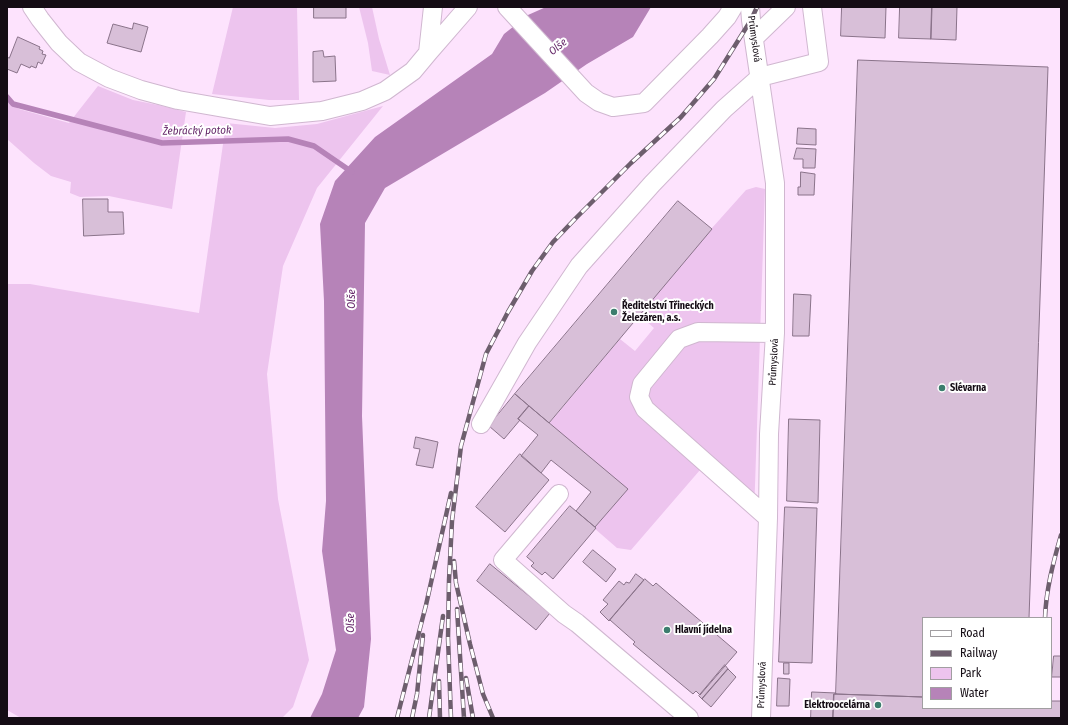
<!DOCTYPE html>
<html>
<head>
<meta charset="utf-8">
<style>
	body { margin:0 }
	#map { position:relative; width:1068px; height:725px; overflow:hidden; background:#fde3fd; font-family:"Fira Sans Condensed",sans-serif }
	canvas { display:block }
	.frame { position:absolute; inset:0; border:8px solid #140c14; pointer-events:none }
	.legend { position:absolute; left:922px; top:617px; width:130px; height:92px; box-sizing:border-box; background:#fff; border:1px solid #a19ea1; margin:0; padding:5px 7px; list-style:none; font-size:12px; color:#140c14 }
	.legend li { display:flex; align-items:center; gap:8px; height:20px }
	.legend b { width:20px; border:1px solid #a19ea1 }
</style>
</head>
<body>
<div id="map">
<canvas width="1068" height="725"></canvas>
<div class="frame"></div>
<ul class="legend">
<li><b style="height:5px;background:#fff"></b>Road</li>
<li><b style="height:5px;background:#6d5e6d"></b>Railway</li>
<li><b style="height:11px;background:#edc4ee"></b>Park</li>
<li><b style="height:11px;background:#b683b8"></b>Water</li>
</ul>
</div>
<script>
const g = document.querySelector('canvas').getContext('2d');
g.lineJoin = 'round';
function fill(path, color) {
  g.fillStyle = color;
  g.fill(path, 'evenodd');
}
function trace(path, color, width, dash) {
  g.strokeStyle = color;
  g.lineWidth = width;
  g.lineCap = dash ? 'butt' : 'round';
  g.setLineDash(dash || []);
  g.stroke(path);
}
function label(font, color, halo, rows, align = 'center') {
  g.font = font + ' "Fira Sans Condensed",sans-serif';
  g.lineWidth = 4;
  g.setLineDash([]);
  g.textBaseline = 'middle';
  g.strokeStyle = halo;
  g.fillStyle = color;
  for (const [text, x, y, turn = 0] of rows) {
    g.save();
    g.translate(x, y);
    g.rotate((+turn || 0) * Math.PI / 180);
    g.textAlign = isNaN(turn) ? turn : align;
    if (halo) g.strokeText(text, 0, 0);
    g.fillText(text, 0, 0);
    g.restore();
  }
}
fill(new Path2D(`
	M 233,7 L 297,7 L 299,100 L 269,100 L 212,94 Z
	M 359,7 L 372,7 L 379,39 L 390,75 L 372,71 L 368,43 Z
	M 98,86 L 133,100 L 158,105 L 186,112 L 172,209 L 109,196 L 80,197 L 70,193 L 71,182 L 51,176 L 34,163 L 7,139 L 7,102 L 19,109 L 69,123 Z
	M 383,106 L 317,188 L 283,266 L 267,374 L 278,499 L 309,660 L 293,707 L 282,718 L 21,718 L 7,710 L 7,284 L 30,284 L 199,313 L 226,123 L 275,128 L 317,124 Z
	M 756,187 L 765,189 L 754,515 L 700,470 L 631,550 L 617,548 L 594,528 L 626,490 L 548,425 L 620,339 L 635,351 L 654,328 L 639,315 L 712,228 L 746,190 Z`), '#edc4ee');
fill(new Path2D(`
	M 546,7 L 651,7 L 633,37 L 587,64 L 545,93 L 385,188 L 365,223 L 362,416 L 371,639 L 364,707 L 358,718 L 310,718 L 322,694 L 336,650 L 322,551 L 326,501 L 324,301 L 320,224 L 335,181 L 375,137 L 492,54 L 504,34 L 528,15 Z`), '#b683b8');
trace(new Path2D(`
	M 7,97 L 13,104 L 162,143 L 288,139 L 314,146 L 352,172`), '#b683b8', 5.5);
const building = new Path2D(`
	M 314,7 L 346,7 L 346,18 L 314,18 Z
	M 842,7 L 886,7 L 885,38 L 841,36 Z
	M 900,7 L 932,7 L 931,39 L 899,38 Z
	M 932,7 L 957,7 L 956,40 L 931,39 Z
	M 134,23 L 148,27 L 141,52 L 107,43 L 113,24 L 132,29 Z
	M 18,37 L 40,47 L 39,49 L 43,51 L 42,54 L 46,55 L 42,64 L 38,62 L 36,68 L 31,66 L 30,68 L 21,64 L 17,73 L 7,69 L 7,57 L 9,58 Z
	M 323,51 L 324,57 L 335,56 L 336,81 L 313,82 L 313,52 Z
	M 858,60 L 1048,67 L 1029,618 L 923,618 L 923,697 L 836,694 Z
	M 798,128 L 816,129 L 816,145 L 797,144 Z
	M 797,148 L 816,149 L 815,168 L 803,168 L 803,159 L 794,159 Z
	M 801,172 L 815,174 L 814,195 L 798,195 L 798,187 L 800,187 Z
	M 83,199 L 108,199 L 108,212 L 123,212 L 124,234 L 84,236 Z
	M 678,201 L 712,229 L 549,423 L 515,394 Z
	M 794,294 L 811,295 L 809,336 L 793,336 Z
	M 515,394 L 529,406 L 518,419 L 520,420 L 504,439 L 489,426 Z
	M 529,406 L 628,489 L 595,527 L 576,511 L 591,492 L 551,460 L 541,473 L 521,456 L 538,435 L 518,419 Z
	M 789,419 L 820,420 L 818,503 L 787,501 Z
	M 416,437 L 438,442 L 433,468 L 416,465 L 420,449 L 414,448 Z
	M 520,454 L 549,480 L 505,532 L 476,507 Z
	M 570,506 L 596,528 L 553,579 L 545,572 L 542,575 L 531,566 L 534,563 L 527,557 Z
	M 785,507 L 817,508 L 812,663 L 779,662 Z
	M 593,550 L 616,569 L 606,582 L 583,562 Z
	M 490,564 L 550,613 L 536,630 L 477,581 Z
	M 636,574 L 644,580 L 609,621 L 600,612 L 608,604 L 603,600 L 619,581 L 624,585 L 626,582 L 629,583 Z
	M 645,579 L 653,586 L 656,583 L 737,652 L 700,695 L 696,691 L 693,694 L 633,644 L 635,642 L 610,620 Z
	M 1054,656 L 1061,656 L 1061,677 L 1052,677 Z
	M 784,663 L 789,663 L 789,674 L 784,674 Z
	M 725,665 L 728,669 L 702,699 L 699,696 Z
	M 728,669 L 736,677 L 711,707 L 702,699 Z
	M 778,678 L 790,679 L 789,706 L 777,706 Z
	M 812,692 L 836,693 L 836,694 L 834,694 L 833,718 L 811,718 Z
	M 834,694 L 923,697 L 923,708 L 1051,708 L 1051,701 L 1061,701 L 1061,718 L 833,718 Z`);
fill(building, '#d8bfd8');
trace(building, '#8a738a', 1);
const minor = new Path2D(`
	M 32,7 L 40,19 L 59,43 L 79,62 L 109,78 L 141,90 L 178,100 L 270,116 L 322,111 L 362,101 L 385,91 L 413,71 L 428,53 L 468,7
	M 507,7 L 586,93 L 599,102 L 613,107 L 644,103 L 710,36 L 727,17 L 733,7
	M 750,7 L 751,20 L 775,183 L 775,333 L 769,434 L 768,518 L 761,718
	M 754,38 L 786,7
	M 428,53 L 433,7
	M 481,424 L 527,343 L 579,266 L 652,184 L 724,109 L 760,77 L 819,62 L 812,7
	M 559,494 L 503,560 L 564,614 L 577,623 L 689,718
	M 768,518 L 645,409 L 639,397 L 642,384 L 679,339 L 698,332 L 775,333`);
trace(minor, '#d0b7d0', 20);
trace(minor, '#fff', 18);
const rail = new Path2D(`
	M 454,561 L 456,583 L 470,644 L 483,694 L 493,718
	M 457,609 L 464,718
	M 1045,618 C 1046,590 1053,563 1061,535
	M 466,678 L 473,718
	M 439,681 L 440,718
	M 397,718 L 426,605 L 451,493
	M 412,718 L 417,694 L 423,635
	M 429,718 L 443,616
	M 451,718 L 448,638 L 449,580 L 452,521 L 461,446 L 486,354 L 508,312 L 532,271 L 553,242 L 575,219 L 631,163 L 681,117 L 714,79 L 751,20 L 757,7`);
trace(rail, '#6d5e6d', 4.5);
trace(rail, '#fff', 3, [9]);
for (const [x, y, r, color] of [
	[614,312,4,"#3c7d6e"],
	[942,388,4,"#3c7d6e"],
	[667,630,4,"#3c7d6e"],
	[878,705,4,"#3c7d6e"]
]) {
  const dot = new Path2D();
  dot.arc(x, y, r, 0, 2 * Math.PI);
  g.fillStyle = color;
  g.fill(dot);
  trace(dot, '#fff', 1.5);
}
label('10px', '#140c14', '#fff', [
	["Průmyslová",754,39,82],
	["Průmyslová",774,362,-87],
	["Průmyslová",762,685,-88]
]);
label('bold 10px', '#140c14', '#fff', [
	["Ředitelství Třineckých",622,306],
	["Železáren, a.s.",622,318],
	["Slévarna",950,388],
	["Hlavní jídelna",675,630],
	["Elektroocelárna",870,705,"right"]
], 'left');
label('italic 11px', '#642668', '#fff', [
	["Olše",558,47,-38],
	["Žebrácký potok",197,131,-1],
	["Olše",352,299,-90],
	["Olše",351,623,-90]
]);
</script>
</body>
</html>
